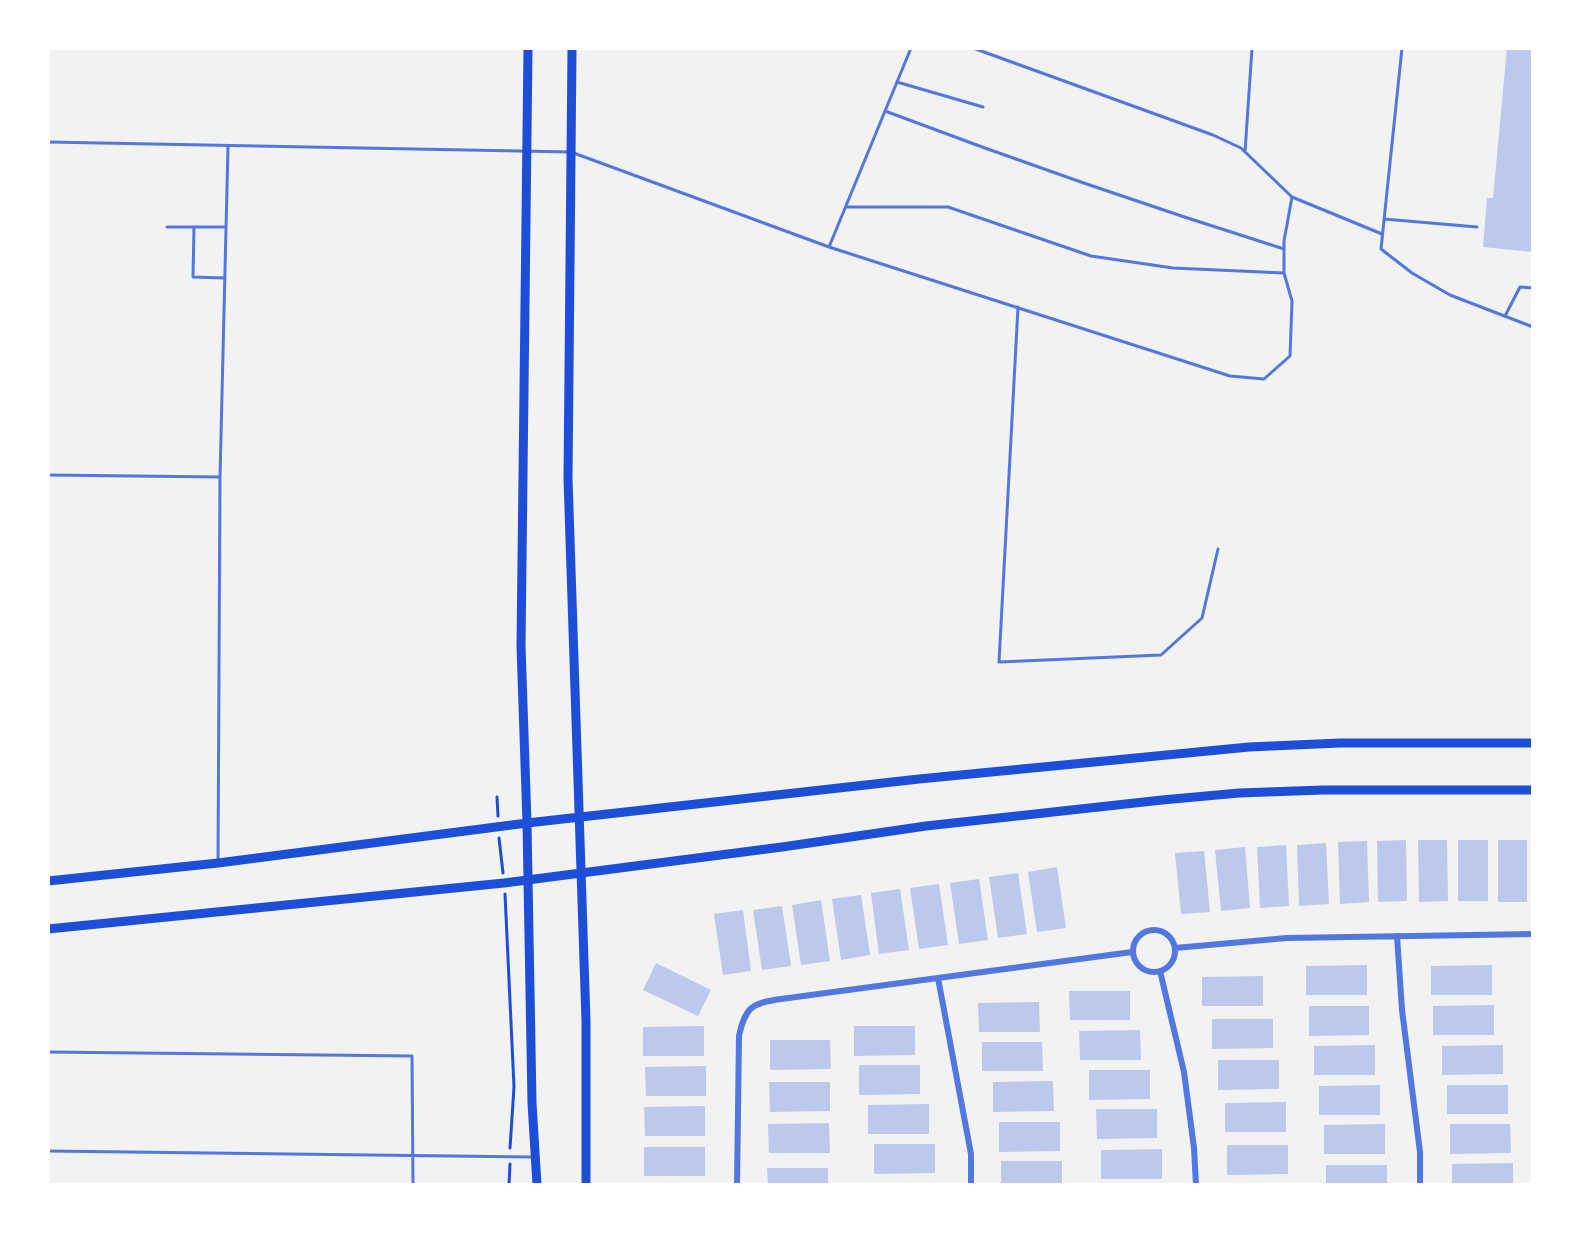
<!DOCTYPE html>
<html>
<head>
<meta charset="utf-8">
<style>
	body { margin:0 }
	#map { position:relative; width:1581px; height:1233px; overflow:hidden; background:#f2f2f2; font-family:"Fira Sans",sans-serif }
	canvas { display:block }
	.frame { position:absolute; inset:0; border:50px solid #fff; pointer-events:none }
</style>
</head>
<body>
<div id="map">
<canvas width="1581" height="1233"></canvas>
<div class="frame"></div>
</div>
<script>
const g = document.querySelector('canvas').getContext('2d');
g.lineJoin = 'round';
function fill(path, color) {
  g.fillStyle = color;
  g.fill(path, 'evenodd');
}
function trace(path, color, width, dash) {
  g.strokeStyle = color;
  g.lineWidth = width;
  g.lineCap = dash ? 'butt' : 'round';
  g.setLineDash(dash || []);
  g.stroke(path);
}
fill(new Path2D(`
	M 1507,48 L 1533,48 L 1533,252 L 1483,247 L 1487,198 L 1493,198 Z
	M 1406,840 L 1407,901 L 1378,902 L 1377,841 Z
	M 1418,840 L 1447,840 L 1448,901 L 1419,902 Z
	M 1458,840 L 1488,840 L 1488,901 L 1458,901 Z
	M 1498,840 L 1527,840 L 1527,902 L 1498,902 Z
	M 1367,841 L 1369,902 L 1340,904 L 1338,842 Z
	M 1326,843 L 1329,904 L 1299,906 L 1297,845 Z
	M 1286,845 L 1289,906 L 1260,908 L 1257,847 Z
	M 1245,847 L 1250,908 L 1221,911 L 1215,850 Z
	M 1204,851 L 1210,912 L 1181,914 L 1175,853 Z
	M 1057,867 L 1066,928 L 1037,932 L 1028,872 Z
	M 1018,873 L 1027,934 L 998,938 L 989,877 Z
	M 979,879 L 988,940 L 959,944 L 950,883 Z
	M 939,884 L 948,945 L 919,949 L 910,888 Z
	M 900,889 L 909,950 L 879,954 L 871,893 Z
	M 861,895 L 870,955 L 841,960 L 832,899 Z
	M 821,900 L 830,961 L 801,965 L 792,905 Z
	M 782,906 L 791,966 L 762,970 L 753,910 Z
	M 743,910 L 751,971 L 723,975 L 714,914 Z
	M 656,963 L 711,990 L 698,1016 L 643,990 Z
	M 1367,965 L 1367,995 L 1306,995 L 1306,966 Z
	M 1492,965 L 1492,995 L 1431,995 L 1431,966 Z
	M 1263,976 L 1263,1006 L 1202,1006 L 1202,977 Z
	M 1069,991 L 1130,991 L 1130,1020 L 1070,1020 Z
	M 1039,1002 L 1040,1032 L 979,1032 L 978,1003 Z
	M 1494,1005 L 1494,1035 L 1433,1035 L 1433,1006 Z
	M 1309,1006 L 1369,1006 L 1369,1035 L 1309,1036 Z
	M 1212,1019 L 1273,1019 L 1273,1048 L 1212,1049 Z
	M 704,1026 L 704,1056 L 643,1056 L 643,1027 Z
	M 854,1026 L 915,1026 L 915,1055 L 854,1056 Z
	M 1140,1030 L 1141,1060 L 1080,1060 L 1079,1031 Z
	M 770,1040 L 830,1040 L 831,1069 L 770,1070 Z
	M 982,1042 L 1042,1042 L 1043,1071 L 982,1071 Z
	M 1375,1045 L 1375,1075 L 1314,1075 L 1314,1046 Z
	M 1503,1045 L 1503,1074 L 1442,1075 L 1442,1046 Z
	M 1218,1060 L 1279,1060 L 1279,1089 L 1218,1090 Z
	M 859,1065 L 920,1065 L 920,1094 L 859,1095 Z
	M 706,1066 L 706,1096 L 646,1096 L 645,1067 Z
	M 1089,1070 L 1150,1070 L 1150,1099 L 1089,1100 Z
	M 1053,1081 L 1054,1111 L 993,1112 L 993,1082 Z
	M 769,1082 L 830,1082 L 830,1111 L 770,1112 Z
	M 1380,1085 L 1380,1115 L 1319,1115 L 1319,1086 Z
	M 1447,1085 L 1508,1085 L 1508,1114 L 1447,1114 Z
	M 1286,1102 L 1286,1132 L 1225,1132 L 1225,1103 Z
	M 929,1104 L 929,1134 L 868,1134 L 868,1105 Z
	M 705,1106 L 705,1136 L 645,1136 L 644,1107 Z
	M 1096,1109 L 1157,1109 L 1157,1138 L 1097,1139 Z
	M 999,1122 L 1060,1122 L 1060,1151 L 999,1152 Z
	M 829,1123 L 830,1153 L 769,1153 L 768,1124 Z
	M 1385,1124 L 1385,1154 L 1324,1154 L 1324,1125 Z
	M 1450,1124 L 1510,1124 L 1511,1153 L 1450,1154 Z
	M 874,1144 L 935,1144 L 935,1173 L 874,1174 Z
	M 1227,1145 L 1288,1145 L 1288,1174 L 1227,1175 Z
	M 644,1147 L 705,1147 L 705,1176 L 644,1176 Z
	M 1162,1149 L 1162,1179 L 1101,1179 L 1101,1150 Z
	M 1001,1161 L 1062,1161 L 1062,1185 L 1001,1185 Z
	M 1513,1163 L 1513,1185 L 1452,1185 L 1452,1164 Z
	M 1326,1165 L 1387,1165 L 1387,1185 L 1326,1185 Z
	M 767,1168 L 828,1168 L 828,1185 L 768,1185 Z`), '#bdc9ec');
trace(new Path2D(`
	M 497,797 L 498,816
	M 499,838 L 503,873
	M 505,894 L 514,1087 L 510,1148
	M 509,1185 L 510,1164`), '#1d4ed8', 3);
trace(new Path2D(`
	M 973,48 L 1213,135 L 1241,148 L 1292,197 L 1382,234
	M 1402,48 L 1381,249 L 1412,273 L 1450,295 L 1533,327
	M 897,82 L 983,107
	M 885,111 C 1017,161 1150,207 1284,249
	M 48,142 L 571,152 L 829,247 L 1230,376 L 1264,379 L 1290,356 L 1292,301 L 1284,273 L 1173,268 L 1091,256 L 948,207 L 846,207
	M 1245,152 L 1252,48
	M 1384,219 L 1477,227
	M 167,227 L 194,227
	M 829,247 L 911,48
	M 1284,273 L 1284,241 L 1292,197
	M 225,278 L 193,277 L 194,227 L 225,227
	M 1018,307 L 999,662 L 1161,655 L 1202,618 L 1218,549
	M 1505,316 L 1520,287 L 1533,288
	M 48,475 L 220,477 L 228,146
	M 218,862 L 220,477
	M 48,1052 L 412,1056 L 413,1185
	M 48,1151 L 532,1157`), '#5277de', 3);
trace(new Path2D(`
	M1133 951a21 21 0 1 1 42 0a21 21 0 1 1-42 0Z
	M 1397,936 L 1402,1010 L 1420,1152 L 1420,1185
	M 1175,948 L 1287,938 L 1533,934
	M 1160,971 L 1184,1072 L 1194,1148 L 1196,1185
	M 938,978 L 971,1154 L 971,1185
	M 737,1185 L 739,1036 C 745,1007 752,1003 781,999 L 1132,952`), '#5277de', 6);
trace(new Path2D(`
	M 528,48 L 521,646 L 527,823 L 532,1103 L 537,1185
	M 572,48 L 568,479 L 586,1021 L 586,1185
	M 48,881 L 218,863 L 527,823 L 919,779 L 1249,747 L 1340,743 L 1533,743
	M 48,929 L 504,883 L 782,847 L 926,826 L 1162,800 L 1239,793 L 1323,790 L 1533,790`), '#1d4ed8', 9);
</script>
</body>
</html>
